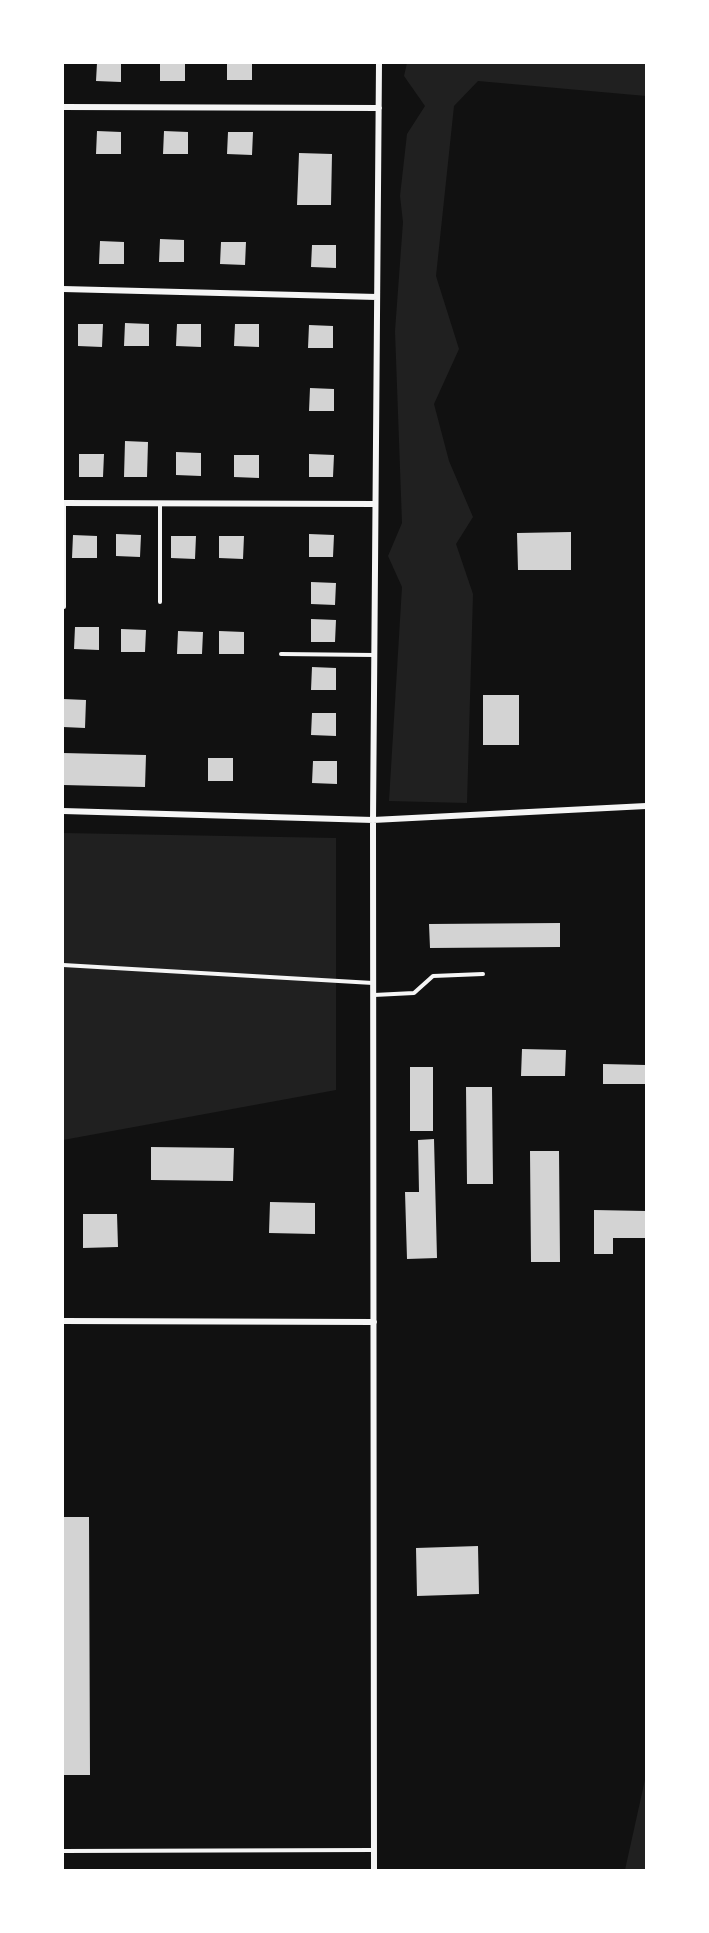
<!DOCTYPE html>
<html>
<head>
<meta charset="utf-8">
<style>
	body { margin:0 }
	#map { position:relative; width:709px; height:1933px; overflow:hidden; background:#111; font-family:"Crimson Pro",serif }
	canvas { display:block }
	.frame { position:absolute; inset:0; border:64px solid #fff; pointer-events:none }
</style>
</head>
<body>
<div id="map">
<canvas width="709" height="1933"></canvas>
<div class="frame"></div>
</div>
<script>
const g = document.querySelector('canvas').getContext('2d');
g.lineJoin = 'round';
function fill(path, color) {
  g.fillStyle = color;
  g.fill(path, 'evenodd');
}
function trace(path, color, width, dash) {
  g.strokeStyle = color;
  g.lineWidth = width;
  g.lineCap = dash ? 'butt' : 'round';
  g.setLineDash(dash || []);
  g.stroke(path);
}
fill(new Path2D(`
	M 407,63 L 646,63 L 646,96 L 478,81 L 454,106 L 436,276 L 459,349 L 434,404 L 449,461 L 473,517 L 456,544 L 473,594 L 467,803 L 389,801 L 402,587 L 388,556 L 402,523 L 395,331 L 403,222 L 400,196 L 407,134 L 425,106 L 404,76 Z
	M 63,833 L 336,838 L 336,1090 L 63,1140 Z
	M 646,1775 L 646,1870 L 625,1870 Z`), '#202020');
fill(new Path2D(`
	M 97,63 L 121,63 L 121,82 L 96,81 Z
	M 160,63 L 185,63 L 185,81 L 160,81 Z
	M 227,63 L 252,63 L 252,80 L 227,80 Z
	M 97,131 L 121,132 L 121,154 L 96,154 Z
	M 164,131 L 188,132 L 188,154 L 163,154 Z
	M 228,132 L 253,132 L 252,155 L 227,154 Z
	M 299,153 L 332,154 L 331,205 L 297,205 Z
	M 160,239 L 184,240 L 184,262 L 159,262 Z
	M 100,241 L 124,242 L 124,264 L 99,264 Z
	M 221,242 L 246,242 L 245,265 L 220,264 Z
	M 312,245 L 336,245 L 336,268 L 311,267 Z
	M 125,323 L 149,324 L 149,346 L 124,346 Z
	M 78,324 L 103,324 L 102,347 L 78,346 Z
	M 177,324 L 201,324 L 201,347 L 176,346 Z
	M 235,324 L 259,324 L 259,347 L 234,346 Z
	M 309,325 L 333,326 L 333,348 L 308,348 Z
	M 310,388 L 334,389 L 334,411 L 309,411 Z
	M 125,441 L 148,442 L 147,477 L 124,477 Z
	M 176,452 L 201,453 L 201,476 L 176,475 Z
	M 79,454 L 104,454 L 103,477 L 79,477 Z
	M 309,454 L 334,455 L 333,477 L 309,477 Z
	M 234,455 L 259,455 L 259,478 L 234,477 Z
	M 571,532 L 571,570 L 518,570 L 517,533 Z
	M 116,534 L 141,535 L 140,557 L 116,556 Z
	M 309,534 L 334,535 L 333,557 L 309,557 Z
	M 73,535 L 97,536 L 97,558 L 72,558 Z
	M 171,536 L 196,536 L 195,559 L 171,558 Z
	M 219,536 L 244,536 L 243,559 L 219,558 Z
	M 311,582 L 336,583 L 335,605 L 311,604 Z
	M 311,619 L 336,620 L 335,642 L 311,642 Z
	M 75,627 L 99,627 L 99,650 L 74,649 Z
	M 121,629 L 146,630 L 145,652 L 121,652 Z
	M 178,631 L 203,632 L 202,654 L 177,654 Z
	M 219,631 L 244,632 L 244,654 L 219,654 Z
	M 312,667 L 336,668 L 336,690 L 311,690 Z
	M 483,695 L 519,695 L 519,745 L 483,745 Z
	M 63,699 L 86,700 L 85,728 L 63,727 Z
	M 312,713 L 336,713 L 336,736 L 311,735 Z
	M 63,753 L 146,755 L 145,787 L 63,785 Z
	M 208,758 L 233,758 L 233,781 L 208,781 Z
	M 313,761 L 337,761 L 337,784 L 312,783 Z
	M 560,923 L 560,947 L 430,948 L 429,924 Z
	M 522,1049 L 566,1050 L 565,1076 L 521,1076 Z
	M 603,1064 L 646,1065 L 646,1084 L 603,1084 Z
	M 410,1067 L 433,1067 L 433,1131 L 410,1131 Z
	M 466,1087 L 492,1087 L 493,1184 L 467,1184 Z
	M 434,1139 L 437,1258 L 407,1259 L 405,1192 L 419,1192 L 418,1140 Z
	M 151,1147 L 234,1148 L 233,1181 L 151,1180 Z
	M 530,1151 L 559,1151 L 560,1262 L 531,1262 Z
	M 270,1202 L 315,1203 L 315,1234 L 269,1233 Z
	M 594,1210 L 646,1211 L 646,1238 L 613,1238 L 613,1254 L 594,1254 Z
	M 83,1214 L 117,1214 L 118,1247 L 83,1248 Z
	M 63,1517 L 89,1517 L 90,1775 L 63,1775 Z
	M 478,1546 L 479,1594 L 417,1596 L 416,1548 Z`), '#d3d3d3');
trace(new Path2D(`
	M 64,503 L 64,607
	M 160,503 L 160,602
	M 281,654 L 374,655
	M 63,965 L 373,983
	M 374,995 L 414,993 L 433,976 L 483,974
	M 63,1851 L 373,1850`), '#f5f5f5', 4);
trace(new Path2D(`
	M 63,107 L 379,108
	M 63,289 L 377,297
	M 63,503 L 375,504
	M 63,811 L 373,820 L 646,806
	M 63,1321 L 374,1322
	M 374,1870 L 373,820 L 379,63`), '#f5f5f5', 6);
</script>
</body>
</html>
